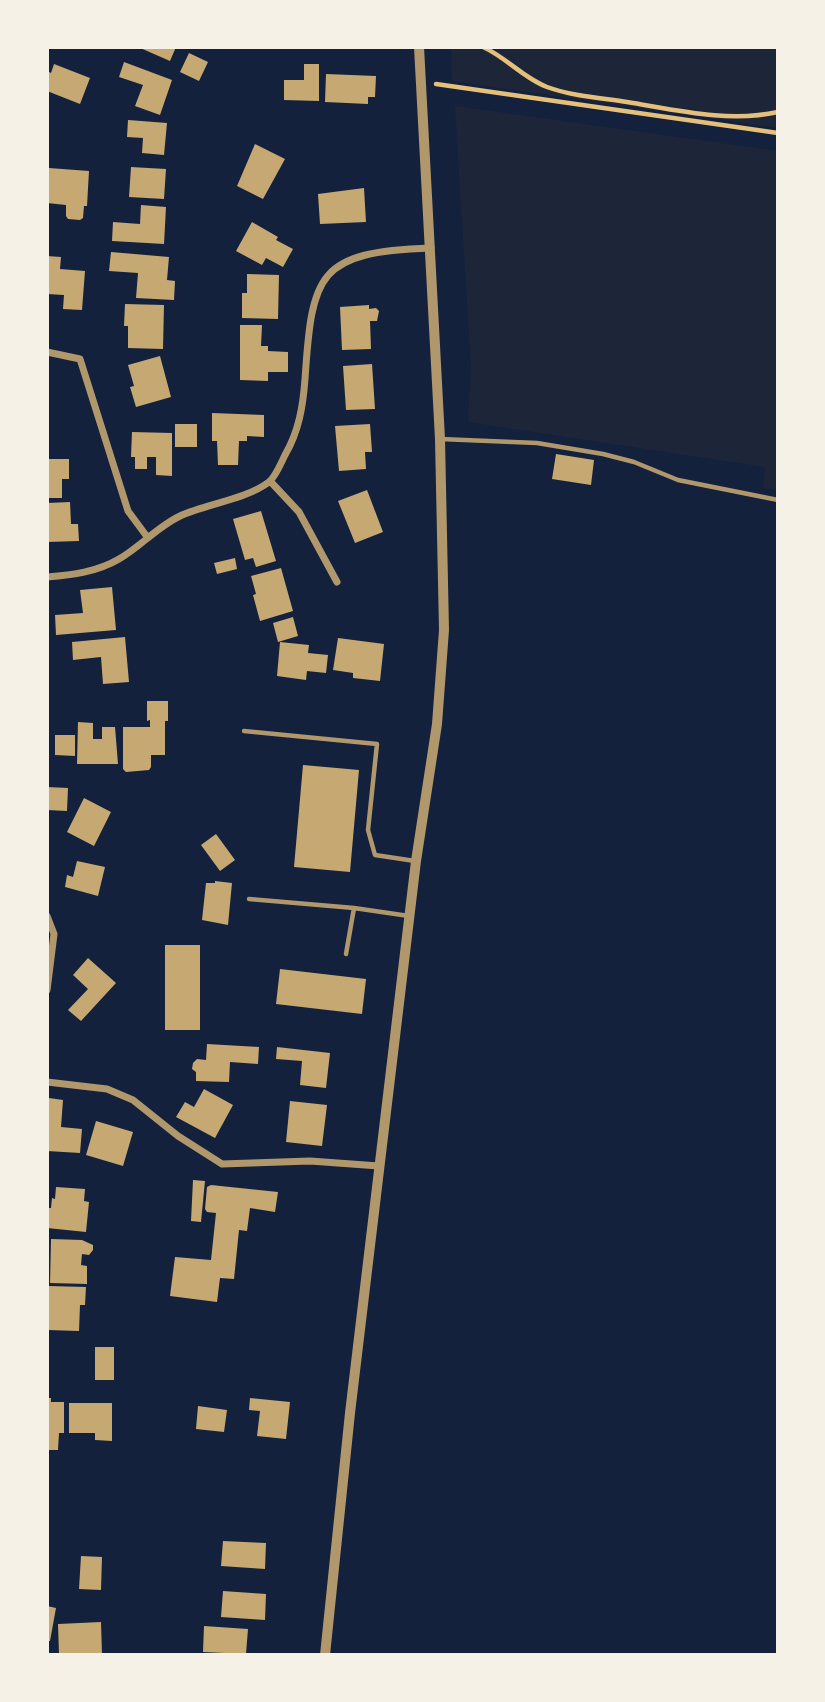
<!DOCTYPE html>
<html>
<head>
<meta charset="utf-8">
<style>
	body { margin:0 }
	#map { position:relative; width:825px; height:1702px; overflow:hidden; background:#14213d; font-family:Ubuntu,sans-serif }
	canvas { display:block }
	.frame { position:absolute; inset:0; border:49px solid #f6f1e7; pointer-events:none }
</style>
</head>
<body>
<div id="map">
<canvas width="825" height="1702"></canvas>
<div class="frame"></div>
</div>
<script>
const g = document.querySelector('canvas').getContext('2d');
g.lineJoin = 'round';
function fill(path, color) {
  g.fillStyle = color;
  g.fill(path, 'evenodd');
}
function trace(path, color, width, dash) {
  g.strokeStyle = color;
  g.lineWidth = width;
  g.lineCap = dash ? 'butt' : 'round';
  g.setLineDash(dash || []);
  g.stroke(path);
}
fill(new Path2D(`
	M 451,47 L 778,47 L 778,128 L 452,81 Z
	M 455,106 L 778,151 L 778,490 L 763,488 L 765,467 L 468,422 L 471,365 Z`), '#1d2539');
fill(new Path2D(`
	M 138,47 L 176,47 L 170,61 Z
	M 189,53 L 208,62 L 199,81 L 180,72 Z
	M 124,62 L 172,80 L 160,115 L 135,106 L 143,85 L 119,77 Z
	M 54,64 L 90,78 L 80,104 L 47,91 L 47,71 L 51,73 Z
	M 304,64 L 319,64 L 319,101 L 284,100 L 284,80 L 304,80 Z
	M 326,74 L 376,76 L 375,97 L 368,97 L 368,104 L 325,102 Z
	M 128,120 L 167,123 L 164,155 L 142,153 L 143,138 L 127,137 Z
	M 255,144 L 285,159 L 263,199 L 237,186 Z
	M 131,167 L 166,169 L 164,199 L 129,197 Z
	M 49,168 L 89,171 L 87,206 L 84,206 L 83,218 L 80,220 L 68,219 L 66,216 L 66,205 L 47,203 Z
	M 364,188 L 366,222 L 320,224 L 318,194 Z
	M 141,205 L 166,207 L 164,244 L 112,241 L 113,222 L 140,224 Z
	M 252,222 L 278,237 L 276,240 L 293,249 L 283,267 L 266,258 L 262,265 L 236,251 Z
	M 111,252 L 169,257 L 167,280 L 175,281 L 174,300 L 136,298 L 138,273 L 109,271 Z
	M 47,256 L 61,257 L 60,269 L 85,271 L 82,310 L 63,309 L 64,295 L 47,294 Z
	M 247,274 L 279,275 L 278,319 L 242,318 L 242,293 L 247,293 Z
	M 125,304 L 164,305 L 163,349 L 128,348 L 128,326 L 124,326 Z
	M 369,305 L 369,309 L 376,308 L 379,311 L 377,321 L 370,321 L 371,349 L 342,350 L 340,307 Z
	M 240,325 L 262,325 L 261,346 L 268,346 L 268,351 L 288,352 L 288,372 L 268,372 L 268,381 L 240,380 Z
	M 160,356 L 171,397 L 136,407 L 130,387 L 134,386 L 128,365 Z
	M 372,364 L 375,409 L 346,410 L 343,366 Z
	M 212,413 L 264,415 L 264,437 L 247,436 L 247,441 L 239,441 L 238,465 L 218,465 L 217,441 L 212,441 Z
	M 175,424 L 197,424 L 197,447 L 175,447 Z
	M 370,424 L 372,452 L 365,452 L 366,469 L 339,471 L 335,426 Z
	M 132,432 L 172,433 L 172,476 L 156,475 L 156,457 L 147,457 L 147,469 L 135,469 L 135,457 L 131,457 Z
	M 556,454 L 594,460 L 591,485 L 552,479 Z
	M 47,459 L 69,459 L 69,479 L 62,479 L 62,498 L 47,498 Z
	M 367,490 L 383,532 L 355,543 L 338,501 Z
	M 70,502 L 71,524 L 78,524 L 79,541 L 47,542 L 47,503 Z
	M 261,511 L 276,561 L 256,567 L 253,558 L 245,560 L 233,519 Z
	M 235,558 L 237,569 L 217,574 L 214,563 Z
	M 281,568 L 293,611 L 260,621 L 253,595 L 256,594 L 251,576 Z
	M 112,587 L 116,630 L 56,635 L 55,615 L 83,613 L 80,590 Z
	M 293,617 L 298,636 L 278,642 L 273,623 Z
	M 125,637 L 129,682 L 103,684 L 101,657 L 73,660 L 72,642 Z
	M 338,638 L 384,644 L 380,681 L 353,678 L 353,673 L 333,670 Z
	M 280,642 L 309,645 L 308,653 L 328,655 L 326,673 L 307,671 L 306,680 L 277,676 Z
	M 147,701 L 168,701 L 168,721 L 165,721 L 165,755 L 151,755 L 151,767 L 149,770 L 126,772 L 123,769 L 123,727 L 150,727 L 150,720 L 147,721 Z
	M 78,722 L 93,723 L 93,739 L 102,739 L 102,727 L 115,727 L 118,764 L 77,764 Z
	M 55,735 L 75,735 L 75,756 L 55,755 Z
	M 303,765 L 359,770 L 350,872 L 294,867 Z
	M 47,787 L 68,788 L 67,811 L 47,810 Z
	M 84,798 L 111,812 L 94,846 L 67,832 Z
	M 216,834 L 235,860 L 220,871 L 201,845 Z
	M 77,861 L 105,867 L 98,896 L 65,887 L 67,875 L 73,877 Z
	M 215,881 L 232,883 L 228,925 L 202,920 L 206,883 L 215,883 Z
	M 165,945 L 200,945 L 200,1030 L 165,1030 Z
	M 88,958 L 116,983 L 81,1021 L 68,1010 L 88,989 L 73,975 Z
	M 280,969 L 366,979 L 362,1014 L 276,1004 Z
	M 207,1044 L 259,1047 L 258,1064 L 230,1062 L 229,1082 L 196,1081 L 196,1072 L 192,1069 L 193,1063 L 197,1059 L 206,1060 Z
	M 277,1047 L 330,1053 L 326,1088 L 300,1085 L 302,1061 L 276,1059 Z
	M 204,1089 L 233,1105 L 215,1138 L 176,1117 L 185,1102 L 194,1107 Z
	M 49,1098 L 63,1100 L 61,1127 L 82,1129 L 80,1153 L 47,1151 Z
	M 290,1101 L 327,1105 L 322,1146 L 286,1142 Z
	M 96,1121 L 133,1132 L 123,1166 L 86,1155 Z
	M 193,1180 L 205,1181 L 201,1222 L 191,1221 Z
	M 211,1185 L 278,1192 L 275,1212 L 250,1208 L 247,1231 L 239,1230 L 234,1279 L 220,1278 L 217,1302 L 170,1296 L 175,1257 L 211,1260 L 216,1213 L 207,1212 L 205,1209 L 207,1187 Z
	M 56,1187 L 85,1189 L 84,1201 L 89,1202 L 86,1232 L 47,1228 L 48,1208 L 51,1208 L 52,1198 L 55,1199 Z
	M 51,1239 L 82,1240 L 93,1245 L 93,1250 L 89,1255 L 82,1254 L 81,1265 L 87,1266 L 87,1284 L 50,1283 Z
	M 49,1286 L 86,1287 L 85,1305 L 80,1305 L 79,1331 L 48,1330 Z
	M 95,1347 L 114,1347 L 114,1380 L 95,1380 Z
	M 47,1398 L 51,1398 L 51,1402 L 64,1402 L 64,1433 L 59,1433 L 58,1450 L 47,1450 Z
	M 250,1398 L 290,1402 L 286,1439 L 257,1436 L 260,1411 L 249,1410 Z
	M 69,1403 L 112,1403 L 112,1441 L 95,1440 L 95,1433 L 69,1433 Z
	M 198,1406 L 227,1410 L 224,1432 L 196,1429 Z
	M 223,1541 L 266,1543 L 265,1569 L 221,1566 Z
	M 81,1556 L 102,1557 L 101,1590 L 79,1589 Z
	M 223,1591 L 266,1594 L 265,1620 L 221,1617 Z
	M 47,1606 L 56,1608 L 50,1641 L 47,1641 Z
	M 101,1622 L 102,1655 L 59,1655 L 58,1624 Z
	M 204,1626 L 248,1629 L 246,1654 L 203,1652 Z`), '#c6a872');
trace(new Path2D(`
	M 483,47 C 506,57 523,78 547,87 C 572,96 601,98 627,102 C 676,110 729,123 778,112
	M 436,84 L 778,133`), '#e5c07b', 4.5);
trace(new Path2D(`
	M 440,439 L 537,443 L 603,454 L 634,462 L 678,480 L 778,500
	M 244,731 L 377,744 L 368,830 L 375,855 L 415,861
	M 249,899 L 354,908
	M 346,954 L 354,908 L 409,916`), '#b1986c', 4.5);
trace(new Path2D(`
	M 47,352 L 80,359 L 128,511 L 148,538
	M 270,481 L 299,512 L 337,582
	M 47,577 C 72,575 97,572 119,559 C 140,547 157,527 180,516 C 205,504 245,500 269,482 C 276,476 281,463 285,455 C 299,431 303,406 305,379 C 312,273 318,252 431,248
	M 47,916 L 54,934 L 47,990
	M 47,1082 L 107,1089 L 133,1100 L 178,1136 L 222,1164 L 310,1161 L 379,1166`), '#b1986c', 7);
trace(new Path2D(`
	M 325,1655 L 350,1413 L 416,861 L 437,724 L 444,630 L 440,439 L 419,47`), '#b1986c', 10);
</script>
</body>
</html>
